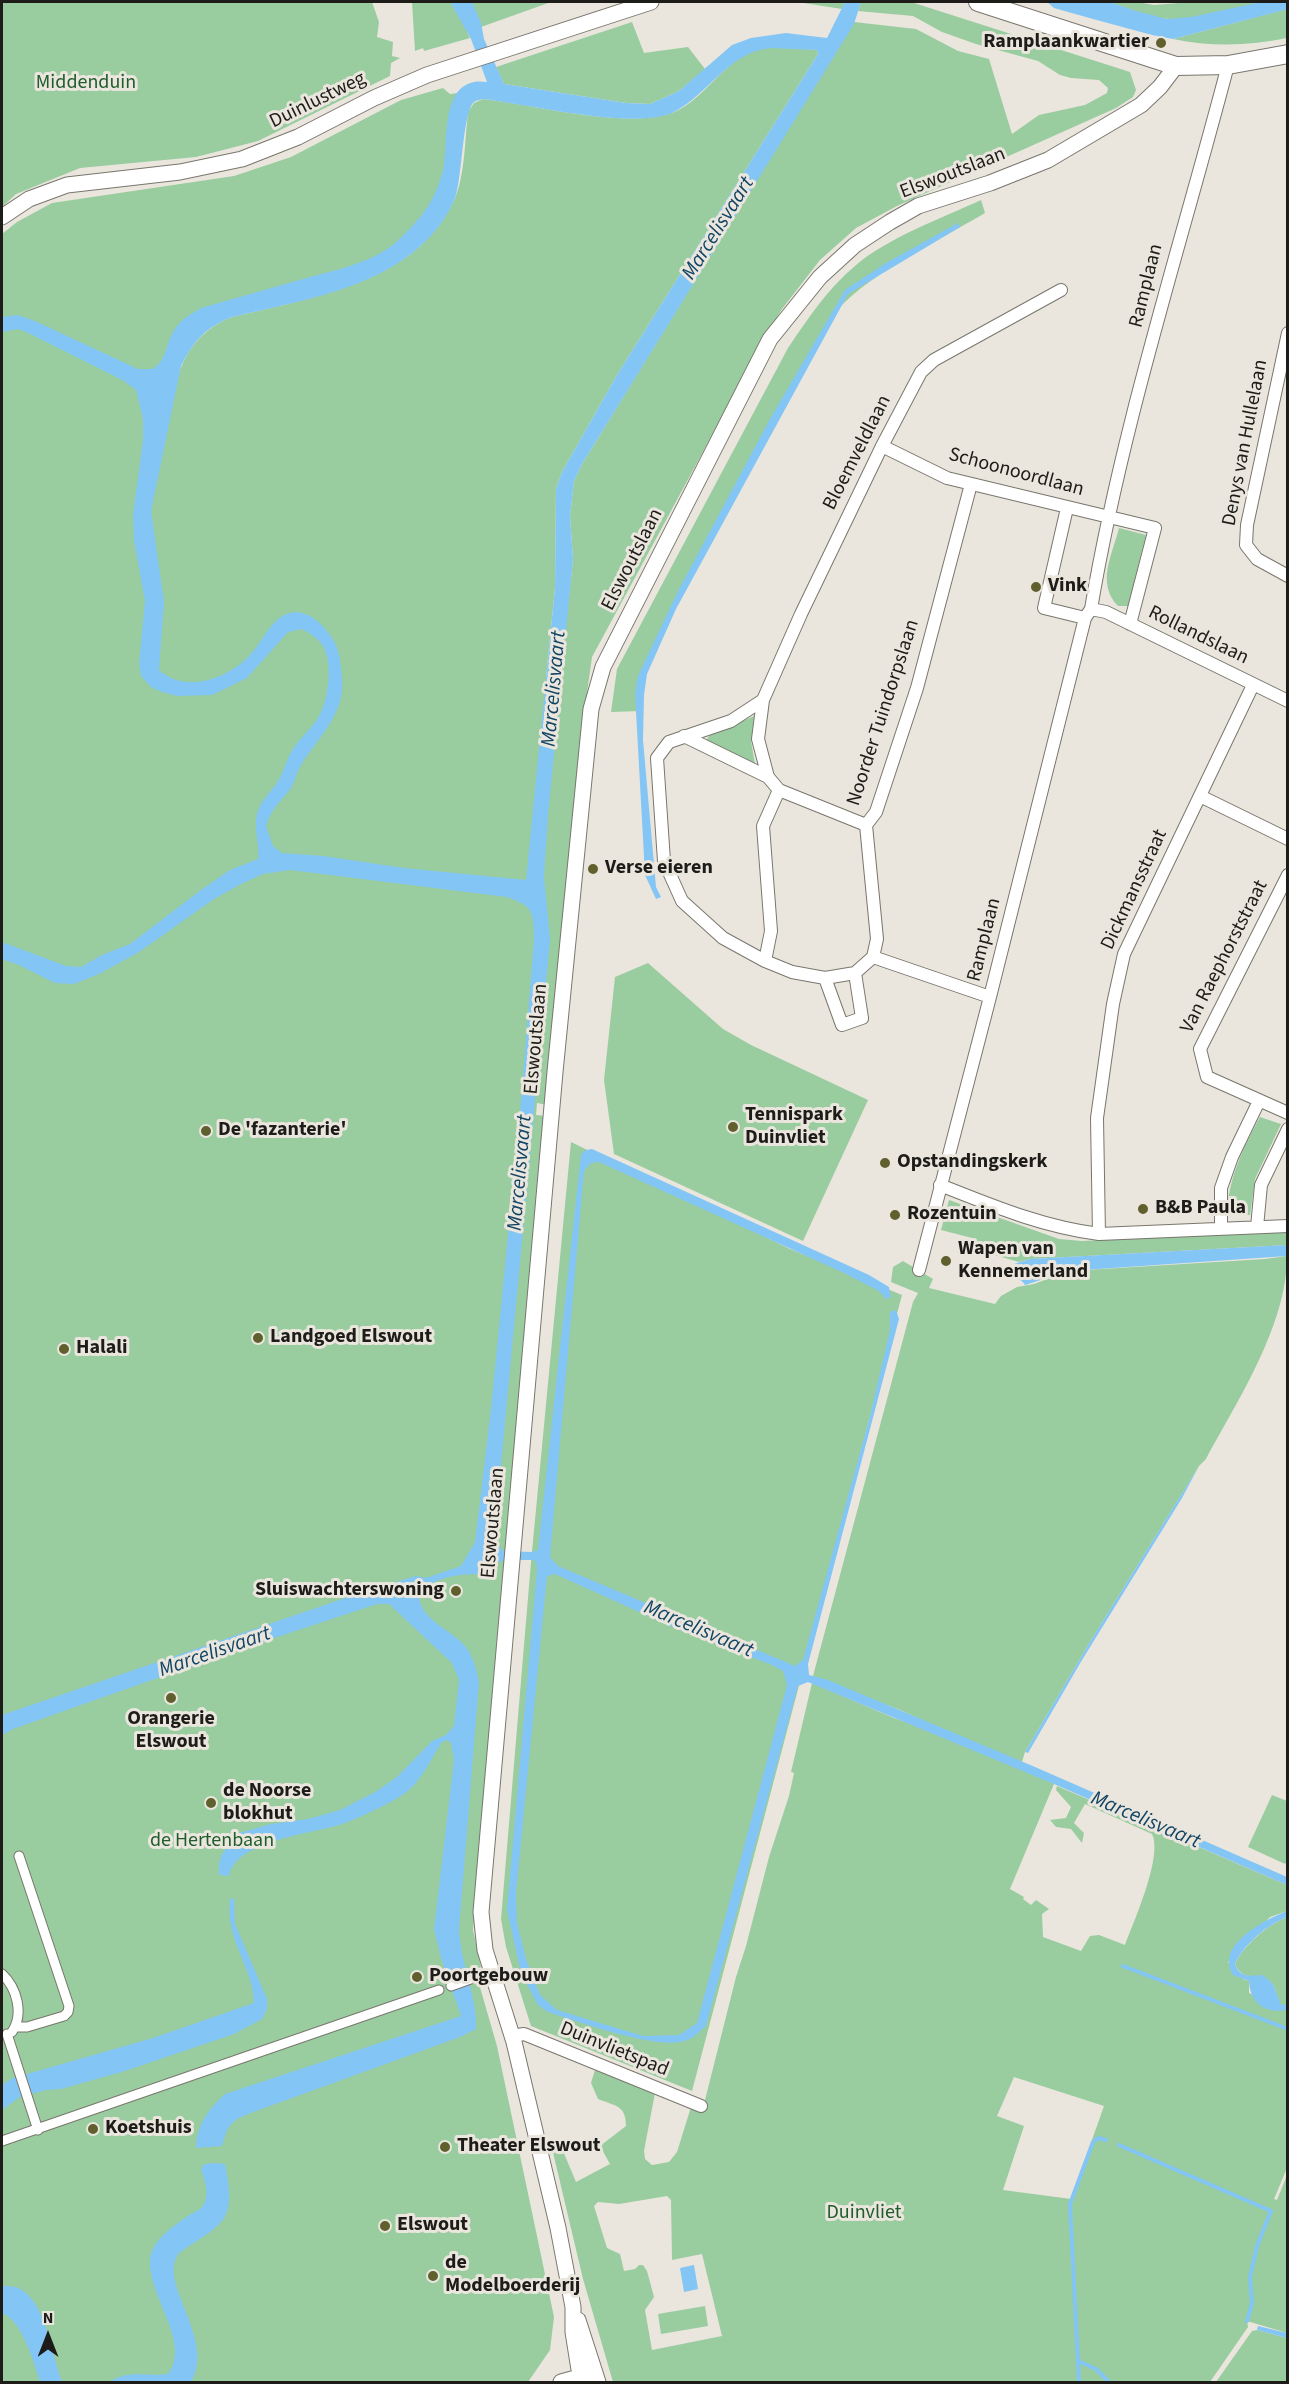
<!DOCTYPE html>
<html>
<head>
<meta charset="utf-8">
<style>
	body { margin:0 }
	#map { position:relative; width:1289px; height:2384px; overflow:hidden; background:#eae6dd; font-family:"Source Sans 3",sans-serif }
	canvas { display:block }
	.frame { position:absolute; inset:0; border:3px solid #1d1c18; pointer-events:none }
	.north { position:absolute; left:18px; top:2306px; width:60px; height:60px; -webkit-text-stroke:4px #eae6dd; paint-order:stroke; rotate:0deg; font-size:16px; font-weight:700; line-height:24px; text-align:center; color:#1d1c18 }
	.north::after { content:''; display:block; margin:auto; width:21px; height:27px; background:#1d1c18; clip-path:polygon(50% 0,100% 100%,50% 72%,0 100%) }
</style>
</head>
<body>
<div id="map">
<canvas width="1289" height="2384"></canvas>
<div class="frame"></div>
<div class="north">N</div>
</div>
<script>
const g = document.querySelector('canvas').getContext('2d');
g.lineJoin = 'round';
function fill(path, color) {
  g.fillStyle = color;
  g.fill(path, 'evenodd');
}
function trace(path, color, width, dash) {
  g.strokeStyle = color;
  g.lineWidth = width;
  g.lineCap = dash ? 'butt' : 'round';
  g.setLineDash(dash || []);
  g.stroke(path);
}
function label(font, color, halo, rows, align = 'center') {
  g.font = font + ' "Source Sans 3",sans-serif';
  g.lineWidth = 6;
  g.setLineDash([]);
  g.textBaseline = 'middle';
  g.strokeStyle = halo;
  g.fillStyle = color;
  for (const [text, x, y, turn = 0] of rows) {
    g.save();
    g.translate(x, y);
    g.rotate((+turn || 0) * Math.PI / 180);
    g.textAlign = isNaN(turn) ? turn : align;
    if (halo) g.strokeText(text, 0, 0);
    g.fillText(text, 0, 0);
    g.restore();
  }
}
fill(new Path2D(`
	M 2,2 L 372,2 L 379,22 L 377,37 L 393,42 L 392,56 L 400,58 L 391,63 L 390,76 L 258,141 L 196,157 L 80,168 L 16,194 L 2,207 Z
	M 412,2 L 551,2 L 467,32 L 470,38 L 424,51 L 423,48 L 415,51 Z
	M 797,2 L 845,2 L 842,9 Z
	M 861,2 L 911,2 L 1130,72 L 1136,90 L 1133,97 L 1116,108 L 897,206 L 856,228 L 820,260 L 782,309 L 765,337 L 592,657 L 581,735 L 547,1105 L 537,1103 L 536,1115 L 546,1116 L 495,1660 L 473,1930 L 481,1967 L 475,1970 L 497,2046 L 554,2317 L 550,2350 L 528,2382 L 2,2382 L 2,234 L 17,222 L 52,203 L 234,176 L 291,157 L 401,100 L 443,88 L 450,94 L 458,93 L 455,98 L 459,102 L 450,190 L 401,248 L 363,268 L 316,285 L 198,316 L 167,372 L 161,387 L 162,432 L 164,438 C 175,388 176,342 229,318 C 310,297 417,285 455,198 C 465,175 465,138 468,112 L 474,103 L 483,99 C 536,105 619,128 669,114 C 702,104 723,60 757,49 C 775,44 799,49 817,50 L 818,54 L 617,375 L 562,472 L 556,489 L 555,588 L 546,678 L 560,680 L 573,559 L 570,516 L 574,481 L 582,464 L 854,22 L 916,29 L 958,51 L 989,59 L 1012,134 L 1039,115 L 1085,105 L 1107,93 L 1108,88 L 1099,80 L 1071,78 L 1060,75 L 1038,61 L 976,44 L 942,32 L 913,16 L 858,11 Z
	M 1110,2 L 1137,2 L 1154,5 L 1191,2 L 1261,2 C 1231,9 1199,20 1169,19 C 1149,18 1128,8 1110,2 Z
	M 1287,9 L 1287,38 C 1250,46 1211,47 1173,39 Z
	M 632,22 L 644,53 L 688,47 L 705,69 L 679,91 L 650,104 L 626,103 L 504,84 L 496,67 Z
	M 981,200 L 985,213 C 936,242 876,269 837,310 L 676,605 L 644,678 L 641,711 L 611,712 L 617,669 L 788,348 C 807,320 828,288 855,266 C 887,238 942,218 981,200 Z
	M 1119,528 L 1146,535 L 1128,606 L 1118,606 C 1096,583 1112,556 1119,528 Z
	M 754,716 L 751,741 L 755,764 L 706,741 L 709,736 Z
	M 648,963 L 723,1029 L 751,1045 L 868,1100 L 803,1241 L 614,1154 L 604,1080 L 615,977 Z
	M 1260,1117 L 1281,1124 L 1255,1179 L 1250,1215 L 1227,1215 C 1228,1179 1243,1148 1260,1117 Z
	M 571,1142 L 790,1249 L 902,1295 L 692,2091 L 531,2026 L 506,1947 L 501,1919 L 531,1562 Z
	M 949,1200 L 1059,1239 L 1082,1241 L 1287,1231 L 1288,1245 L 1030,1259 L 1019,1262 L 973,1249 L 976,1239 L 941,1230 Z
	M 1287,1256 C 1287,1325 1238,1400 1206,1459 L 1199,1466 L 1090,1642 L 1025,1752 L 1021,1765 L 1054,1784 L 1010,1889 L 1024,1897 L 1023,1899 L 1031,1905 L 1036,1900 L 1049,1909 L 1042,1914 L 1043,1937 L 1081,1951 L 1090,1936 L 1099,1935 L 1125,1945 C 1134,1921 1163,1856 1152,1834 L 1085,1804 L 1074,1823 L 1084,1833 L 1082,1843 L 1071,1829 L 1056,1827 L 1050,1820 L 1066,1818 L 1071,1807 L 1056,1790 L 1057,1786 L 1287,1885 L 1287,1911 L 1270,1917 L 1228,1962 L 1243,1979 L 1249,1981 L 1249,1993 L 1287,2010 L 1287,2168 L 1274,2199 L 1277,2200 L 1287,2175 L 1287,2333 L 1247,2321 L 1248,2327 L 1210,2382 L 613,2382 L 583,2279 L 551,2144 L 558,2139 L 576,2182 L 610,2164 L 600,2146 L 626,2126 C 626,2105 615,2106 598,2099 L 591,2083 L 595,2070 L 655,2093 L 644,2151 L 645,2159 L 652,2165 L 669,2162 L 677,2152 L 691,2107 L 702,2112 L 736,1977 L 746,1946 L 769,1857 L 789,1796 L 794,1773 L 791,1772 L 812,1683 L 894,1718 L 1008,1759 L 900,1710 L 813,1676 L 913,1302 L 918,1293 L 891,1282 L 893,1267 L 903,1261 L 933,1279 L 929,1288 L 995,1304 L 1001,1296 L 1017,1287 L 1034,1284 L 1069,1271 L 1265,1259 ZM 1014,2077 L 1104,2106 L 1071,2199 L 1003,2190 L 1024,2126 L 997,2116 ZM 667,2196 L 671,2200 L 672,2260 L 702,2254 L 722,2336 L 652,2350 L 645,2310 L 654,2297 L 647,2271 L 643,2265 L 639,2265 L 635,2269 L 624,2271 L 620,2254 L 607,2248 L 594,2206 L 598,2202 L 619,2204 Z
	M 1272,1795 L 1287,1801 L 1288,1860 L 1285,1864 L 1248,1847 Z
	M 1287,1917 L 1287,2004 L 1281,2006 L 1273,1984 L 1263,1976 C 1250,1976 1241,1978 1235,1964 C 1244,1945 1267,1925 1287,1917 Z
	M 705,2306 L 708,2326 L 661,2334 L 658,2314 Z
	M 1257,2330 L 1287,2338 L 1287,2382 L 1216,2382 L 1252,2331 Z`), '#99cc9f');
fill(new Path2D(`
	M 450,2 L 472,2 L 481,23 L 484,39 L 504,84 L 626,103 L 650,104 L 679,91 L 732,45 L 751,38 L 786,33 L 827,38 L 845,2 L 861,2 L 854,24 L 582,464 L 574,481 L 570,516 L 573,559 L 548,815 L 544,876 L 550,940 L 494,1541 L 503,1551 L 532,1552 L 538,1550 L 581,1154 L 586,1150 L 592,1149 L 869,1275 L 889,1287 L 891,1297 L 886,1299 L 879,1291 L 844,1273 L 599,1162 L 591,1163 L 584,1171 L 550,1557 L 558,1566 L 795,1666 L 803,1660 L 870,1416 L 890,1330 L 890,1312 L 896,1310 L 899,1319 L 808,1664 L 809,1675 L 828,1680 L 1035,1767 L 1287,1877 L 1287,1885 L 1054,1784 L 808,1682 L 798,1686 L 706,2026 C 700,2031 694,2038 687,2040 C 661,2052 577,2021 548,2012 L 538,2005 L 521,1973 L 507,1910 L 537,1569 L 536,1562 L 533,1560 L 505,1560 L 491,1565 L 487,1574 C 463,1574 433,1575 419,1595 C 420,1622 455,1630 468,1650 C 474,1660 477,1671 479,1682 L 459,1930 C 461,1964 477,1995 476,2029 L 460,2037 L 248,2114 C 228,2122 228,2127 222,2146 L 196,2148 C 197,2124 208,2110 225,2094 L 461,2016 L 441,1958 L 434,1929 L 454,1760 L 451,1743 L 447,1740 L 442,1742 C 430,1760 422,1781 404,1794 C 385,1806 363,1816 342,1824 C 312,1834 236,1840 229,1876 L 219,1875 L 219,1863 L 222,1854 L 239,1833 L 271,1824 L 308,1819 L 340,1810 L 377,1791 L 397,1777 L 432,1741 L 446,1735 L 454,1726 L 459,1680 L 452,1663 L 389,1604 L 377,1604 L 220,1656 L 13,1729 L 2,1735 L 2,1715 L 357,1594 L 416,1576 L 426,1578 L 461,1566 L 475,1542 L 491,1409 L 520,1112 L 534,939 C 533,911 534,907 507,897 L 290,870 L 263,874 L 241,884 L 214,899 L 139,952 L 99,974 L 74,984 L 55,983 L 19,965 L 2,959 L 2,942 L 66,966 L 81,967 L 102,955 L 130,944 L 201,890 L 230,870 L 258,859 C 260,844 253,829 257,814 C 261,800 269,794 277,783 C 283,774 285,764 290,754 C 297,741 308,732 316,721 C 328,704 334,666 323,646 C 318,638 309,633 302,629 L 288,632 L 247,678 L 212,695 L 177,696 L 162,692 L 151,687 L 141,676 L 139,664 L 145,601 L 134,541 L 133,515 L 143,440 L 143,419 L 136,390 L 124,381 L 26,332 L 18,329 L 2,332 L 2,317 L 17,315 L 35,321 L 138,369 L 152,369 C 168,360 165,343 175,329 C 181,319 191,314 201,308 C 235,298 269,289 303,279 C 327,272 354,267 377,255 C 395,246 408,231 421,216 C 432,202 440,185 444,166 C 448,143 441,88 474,82 C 478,81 484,82 487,82 L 471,39 ZM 772,48 L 817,50 L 818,54 L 617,375 L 562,472 L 556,489 L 555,588 L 526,880 L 404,868 L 323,856 L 282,853 L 273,846 L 266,826 C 273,806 280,803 291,788 C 295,782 296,773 300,767 C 317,738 346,714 342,678 C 341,667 340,653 335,643 C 324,622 299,600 277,620 C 266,630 259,646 249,656 C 227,679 185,694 159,670 L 164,602 L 151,511 L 181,366 C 194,341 203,330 229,318 C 300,300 385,290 435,231 C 443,222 452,207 456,195 C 462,177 463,111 474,102 C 477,100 480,100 483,99 C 528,104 636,131 674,112 C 709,94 729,51 772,48 ZM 555,1574 L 677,1629 L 772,1665 L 783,1671 L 787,1685 L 697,2023 L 679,2035 L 643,2036 L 557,2010 L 540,1995 L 526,1959 L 517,1923 L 516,1893 L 547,1576 Z
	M 1047,2 L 1110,2 L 1136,11 L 1167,19 L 1191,17 L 1261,2 L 1287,2 L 1288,9 L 1173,39 L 1152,35 L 1093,19 L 1054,8 Z
	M 958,223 L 960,227 L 848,294 L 676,609 L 647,674 L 644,695 L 643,740 L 656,887 L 661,897 L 656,899 L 645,875 L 635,693 L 638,676 L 677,593 L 770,419 L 845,290 L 886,263 Z
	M 1287,1245 L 1287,1256 L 1069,1271 L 1025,1285 L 1022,1281 L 1015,1278 L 1010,1273 L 1014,1264 L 1030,1259 Z
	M 1199,1466 L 1182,1498 L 1082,1660 L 1028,1753 L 1025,1752 L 1090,1642 Z
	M 234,1898 L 235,1924 L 267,1999 L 267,2009 L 262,2019 L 234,2034 L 125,2071 L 61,2089 L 46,2090 L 20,2097 L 2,2110 L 2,2085 L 13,2078 L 153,2038 L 254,2003 C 253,1965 225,1941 230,1899 Z
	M 1287,1911 L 1287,1917 C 1267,1925 1244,1944 1235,1964 C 1240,1978 1250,1976 1263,1975 L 1273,1984 L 1281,2005 L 1287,2004 L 1287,2010 C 1265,2014 1250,2003 1249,1981 L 1233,1975 C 1231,1971 1228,1966 1229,1961 C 1229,1938 1269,1918 1287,1911 Z
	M 211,2163 L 225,2164 C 237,2223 224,2222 179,2253 C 156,2283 217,2339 191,2382 L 110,2382 C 127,2369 148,2377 168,2374 C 192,2343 148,2297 150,2260 C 151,2241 173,2226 188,2216 C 192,2213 200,2210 203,2206 C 210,2195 205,2180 201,2170 L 203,2165 Z
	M 694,2265 L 698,2289 L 684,2292 L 680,2268 Z
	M 2,2286 C 6,2286 12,2286 16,2287 C 47,2299 51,2355 62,2382 L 40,2382 C 34,2363 22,2320 2,2313 Z
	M 1258,2326 L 1287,2333 L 1287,2338 L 1257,2330 Z`), '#83c5f5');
trace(new Path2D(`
	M 1123,1966 L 1288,2029
	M 1119,2145 L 1271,2211 L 1257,2246 L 1250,2277 L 1252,2303 L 1247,2321
	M 1078,2361 L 1096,2369 L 1109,2382
	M 1079,2382 L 1070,2204 L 1093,2142 L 1098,2138 L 1106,2140`), '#83c5f5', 4);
const pedestrian = new Path2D(`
	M 2,1974 C 17,1988 24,2014 12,2032
	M 451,1986 L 490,1972
	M 15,2027 L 27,2027 L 64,2016 L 68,2012 L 69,2006 L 19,1856
	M 7,2034 L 38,2130
	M 2,2141 L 439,1990`);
const minor = new Path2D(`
	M 1288,333 L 1247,525 L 1246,545 L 1257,559 L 1288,576
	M 882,446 L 947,478 L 1155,528 L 1130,624
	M 1067,508 L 1044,608 L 1085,618
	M 1091,609 L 1106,612 L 1288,701
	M 763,700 L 731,721 L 669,742 L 657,758 L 664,861 L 682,901 L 723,938 L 765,961 L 792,972 L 825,978 L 855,973 L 873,957
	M 684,736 L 768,777 L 779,790 L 866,825
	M 768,777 L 758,739 L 763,700 L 801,614 L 882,446 L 921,372 L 934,360 L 1061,290
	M 1200,796 L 1288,839
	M 1288,875 L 1200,1049 L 1207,1077 L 1288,1113
	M 873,957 L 877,939 L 866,825 L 876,812 L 917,688 L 971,484
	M 873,957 L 990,997
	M 765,961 L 771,931 L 763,826 L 779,790
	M 825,978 L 842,1025 L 862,1018 L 855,973
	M 940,1185 C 993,1206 1043,1227 1099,1234 L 1288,1226
	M 1257,1227 L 1261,1185 L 1288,1129
	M 1221,1229 L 1221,1188 L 1232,1157 L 1259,1101
	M 1099,1234 L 1097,1118 L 1113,1004 L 1124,954 L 1253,685
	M 919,1270 L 990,997 L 1085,618 L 1091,609 C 1122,425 1181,245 1228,65
	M 512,2036 L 524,2034 L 701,2106`);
const tertiary = new Path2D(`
	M 2,217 L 29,199 L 67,185 L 180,172 L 242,159 L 298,137 L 374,98 L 427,75 L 651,2
	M 578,2320 L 598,2382
	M 561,2382 L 590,2374
	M 581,2382 L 573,2332 L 573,2307 L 558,2228 L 514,2042 L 485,1950 L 481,1912 L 555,1072 L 591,709 L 603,667 L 770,339 L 820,277 L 855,245 L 890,222 L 918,206 L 990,183 L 1048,160 L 1141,105 L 1160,87 L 1176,66`);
const secondary = new Path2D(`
	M 978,2 L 1176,66 L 1228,65 L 1288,54`);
trace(pedestrian, '#79766d', 11);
trace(minor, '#79766d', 14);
trace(tertiary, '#79766d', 17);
trace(secondary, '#79766d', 20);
trace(pedestrian, '#fff', 9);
trace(minor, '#fff', 12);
trace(tertiary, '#fff', 15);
trace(secondary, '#fff', 18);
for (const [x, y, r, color] of [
	[1161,43,6,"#5f602d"],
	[1036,587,6,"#5f602d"],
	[593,869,6,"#5f602d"],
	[733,1127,6,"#5f602d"],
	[206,1131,6,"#5f602d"],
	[885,1163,6,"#5f602d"],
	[1143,1209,6,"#5f602d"],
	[895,1215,6,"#5f602d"],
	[946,1261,6,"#5f602d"],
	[258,1338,6,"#5f602d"],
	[64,1349,6,"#5f602d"],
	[456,1591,6,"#5f602d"],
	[171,1698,6,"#5f602d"],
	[211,1803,6,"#5f602d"],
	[417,1977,6,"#5f602d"],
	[93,2129,6,"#5f602d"],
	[445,2147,6,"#5f602d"],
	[385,2226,6,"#5f602d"],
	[433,2276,6,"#5f602d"]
]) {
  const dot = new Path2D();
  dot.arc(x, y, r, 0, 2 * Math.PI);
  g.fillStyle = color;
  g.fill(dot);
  trace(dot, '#eae6dd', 2);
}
label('bold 20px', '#1d1c18', '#eae6dd', [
	["Ramplaankwartier",1149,43,"right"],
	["Vink",1048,587],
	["Verse eieren",605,869],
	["Tennispark",745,1116],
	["Duinvliet",745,1139],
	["De 'fazanterie'",218,1131],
	["Opstandingskerk",897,1163],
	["B&B Paula",1155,1209],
	["Rozentuin",907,1215],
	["Wapen van",958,1250],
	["Kennemerland",958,1273],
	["Landgoed Elswout",270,1338],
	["Halali",76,1349],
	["Sluiswachterswoning",444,1591,"right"],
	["Orangerie",171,1720,"center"],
	["Elswout",171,1743,"center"],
	["de Noorse",223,1792],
	["blokhut",223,1815],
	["Poortgebouw",429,1977],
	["Koetshuis",105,2129],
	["Theater Elswout",457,2147],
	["Elswout",397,2226],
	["de",445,2264],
	["Modelboerderij",445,2287]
], 'left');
label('20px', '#1f5d2c', '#eae6dd', [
	["Middenduin",86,84],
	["de Hertenbaan",212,1842],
	["Duinvliet",864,2214]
]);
label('20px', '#1d1c18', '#eae6dd', [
	["Duinlustweg",318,101,-26],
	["Elswoutslaan",953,174,-21],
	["Ramplaan",1147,286,-76],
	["Denys van Hullelaan",1246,443,-79],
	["Bloemveldlaan",858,453,-63],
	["Schoonoordlaan",1016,473,15],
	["Elswoutslaan",633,560,-63],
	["Rollandslaan",1198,636,26],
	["Noorder Tuindorpslaan",884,713,-72],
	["Dickmansstraat",1135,890,-65],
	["Ramplaan",985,940,-76],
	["Van Raephorststraat",1225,957,-63],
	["Elswoutslaan",537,1039,-85],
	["Elswoutslaan",494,1523,-85],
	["Duinvlietspad",614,2050,22]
]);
label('italic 21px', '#124464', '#eae6dd', [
	["Marcelisvaart",719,229,-58],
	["Marcelisvaart",555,689,-85],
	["Marcelisvaart",521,1173,-85],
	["Marcelisvaart",698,1630,23],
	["Marcelisvaart",215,1653,-19],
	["Marcelisvaart",1145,1821,23]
]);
</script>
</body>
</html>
